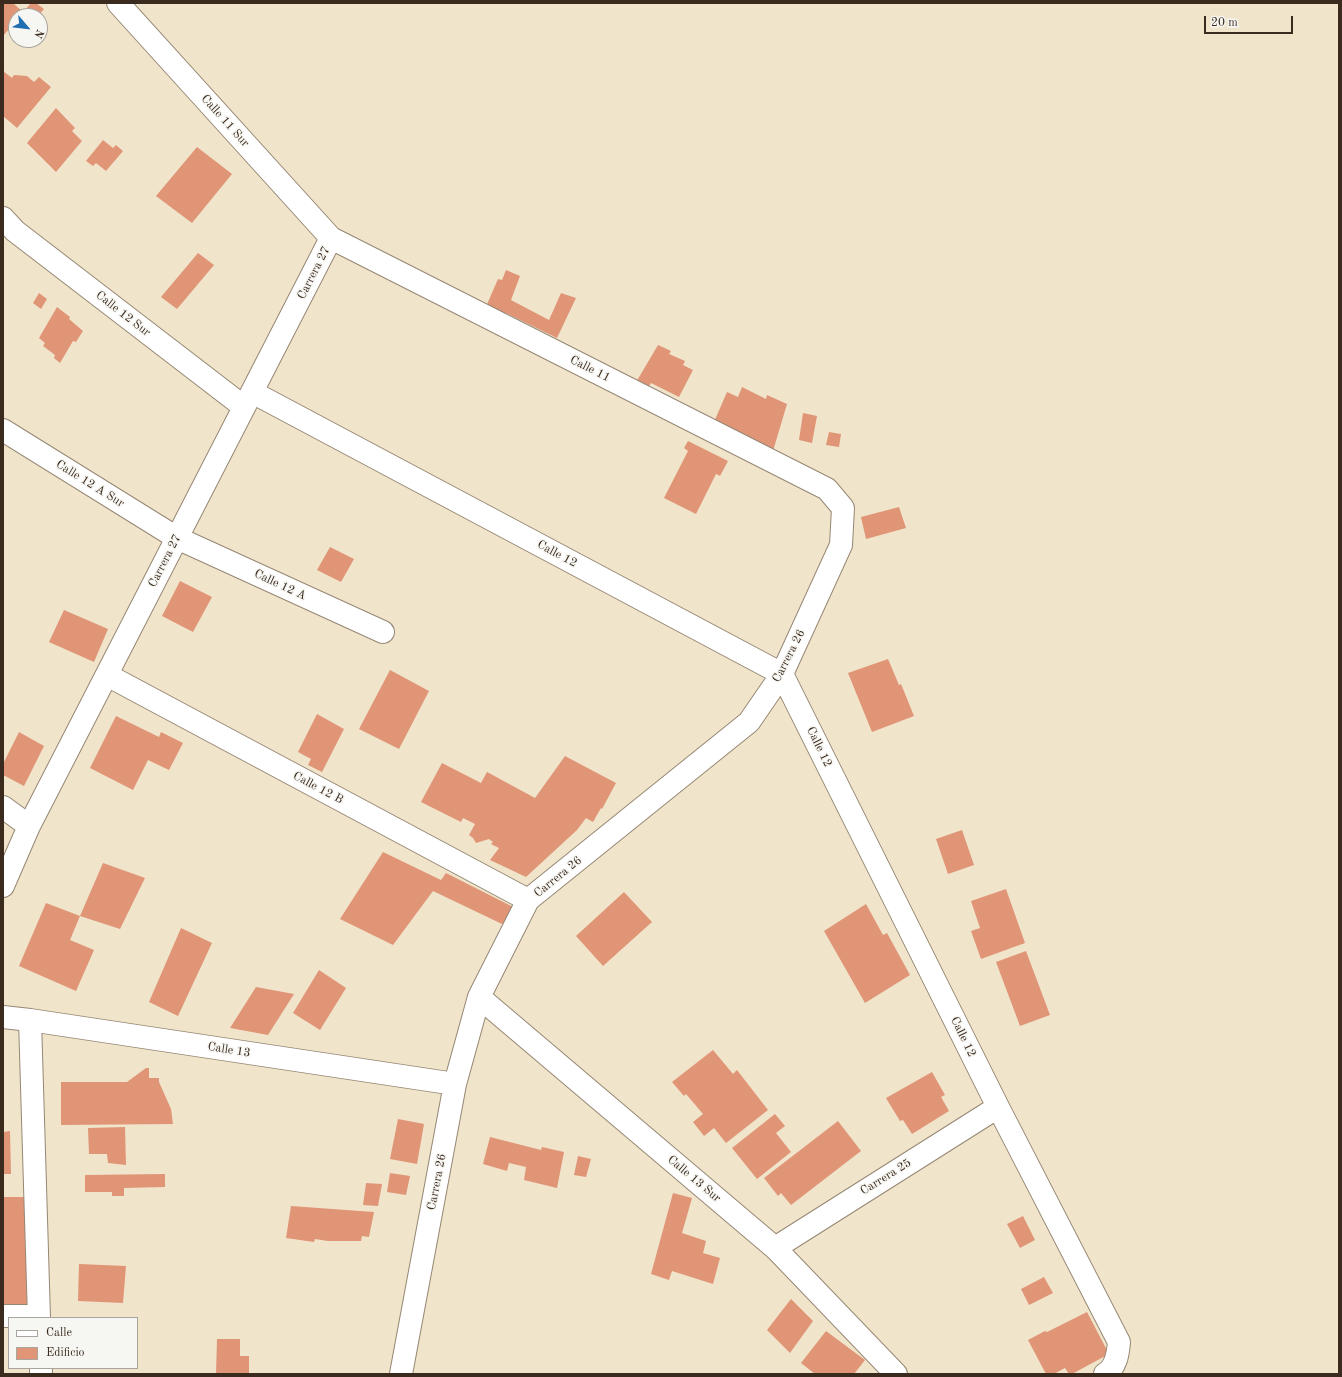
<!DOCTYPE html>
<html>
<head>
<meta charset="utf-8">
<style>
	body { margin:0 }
	#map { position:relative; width:1342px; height:1377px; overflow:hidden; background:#f0e4cb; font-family:"Old Standard TT",serif }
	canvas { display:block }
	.frame { position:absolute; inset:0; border:4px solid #3b2a1e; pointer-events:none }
	.legend { position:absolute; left:8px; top:1317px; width:130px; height:52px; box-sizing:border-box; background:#f6f6f2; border:1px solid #aba49d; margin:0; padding:5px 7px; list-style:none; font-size:12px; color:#3b2a1e }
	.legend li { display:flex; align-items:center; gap:8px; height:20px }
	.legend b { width:20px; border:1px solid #aba49d }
	.north { position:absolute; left:8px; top:8px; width:40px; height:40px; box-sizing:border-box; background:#f6f6f2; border:1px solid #aba49d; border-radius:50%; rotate:118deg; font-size:11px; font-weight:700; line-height:16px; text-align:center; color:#3b2a1e }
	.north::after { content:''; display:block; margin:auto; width:14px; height:18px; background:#1f6fb2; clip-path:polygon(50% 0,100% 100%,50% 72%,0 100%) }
	.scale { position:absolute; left:1204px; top:16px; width:89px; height:18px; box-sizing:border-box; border:2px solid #3b2a1e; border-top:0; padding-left:5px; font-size:12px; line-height:14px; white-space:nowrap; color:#3b2a1e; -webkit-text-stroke:3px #f6f6f2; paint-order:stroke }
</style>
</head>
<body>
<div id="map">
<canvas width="1342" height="1377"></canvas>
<div class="frame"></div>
<ul class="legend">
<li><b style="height:5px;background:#fff"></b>Calle</li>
<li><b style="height:11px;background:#e09577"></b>Edificio</li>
</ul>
<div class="north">N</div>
<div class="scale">20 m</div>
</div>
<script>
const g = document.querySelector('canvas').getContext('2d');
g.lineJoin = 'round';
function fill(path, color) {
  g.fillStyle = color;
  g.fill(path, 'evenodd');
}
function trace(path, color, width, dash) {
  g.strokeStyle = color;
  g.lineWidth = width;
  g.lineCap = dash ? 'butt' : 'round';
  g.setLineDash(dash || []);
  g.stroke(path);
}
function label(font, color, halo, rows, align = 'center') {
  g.font = font + ' "Old Standard TT",serif';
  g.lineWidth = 3;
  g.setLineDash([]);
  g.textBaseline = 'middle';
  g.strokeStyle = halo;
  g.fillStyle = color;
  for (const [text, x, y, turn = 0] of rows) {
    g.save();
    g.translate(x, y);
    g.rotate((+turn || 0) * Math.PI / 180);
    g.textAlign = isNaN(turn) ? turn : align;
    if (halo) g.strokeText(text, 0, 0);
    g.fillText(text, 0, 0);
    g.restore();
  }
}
fill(new Path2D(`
	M 3,3 L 13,3 L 23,12 L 31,3 L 36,3 L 44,9 L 38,16 L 16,16 L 16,33 L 10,28 L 3,36 Z
	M 3,71 L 12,78 L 14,75 L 27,76 L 34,82 L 39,77 L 51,87 L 17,128 L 3,116 Z
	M 56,108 L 75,128 L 72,131 L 82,141 L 56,172 L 27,143 Z
	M 103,140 L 113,148 L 116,145 L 123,151 L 106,171 L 96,163 L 93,166 L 86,161 Z
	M 197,147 L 232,174 L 192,223 L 156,196 Z
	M 198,253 L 214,265 L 177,309 L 161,297 Z
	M 506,270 L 520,276 L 511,300 L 549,320 L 561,293 L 576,298 L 557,338 L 506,313 L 504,316 L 485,309 L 498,279 L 502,280 Z
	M 39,293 L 47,299 L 41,309 L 33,303 Z
	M 57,307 L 70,317 L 69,319 L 83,331 L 76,342 L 73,341 L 60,363 L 54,358 L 55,355 L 43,346 L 45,343 L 39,338 Z
	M 658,345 L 671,351 L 669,354 L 685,361 L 683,365 L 693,370 L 679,397 L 651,383 L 647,390 L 635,384 Z
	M 742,387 L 766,399 L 767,395 L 787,404 L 773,451 L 714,422 L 727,392 L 738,397 Z
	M 803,413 L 817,416 L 812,443 L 799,440 Z
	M 829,432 L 841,434 L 839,447 L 826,445 Z
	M 688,441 L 728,461 L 720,476 L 716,474 L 696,514 L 664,498 L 688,451 L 684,448 Z
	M 899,507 L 906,528 L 866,539 L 861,517 Z
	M 330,547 L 354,559 L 341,582 L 317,570 Z
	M 180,581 L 212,597 L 193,632 L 162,616 Z
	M 64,610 L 108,629 L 94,662 L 49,642 Z
	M 888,659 L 899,685 L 901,684 L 914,716 L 872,732 L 848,673 Z
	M 390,670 L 429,691 L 399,749 L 359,729 Z
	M 317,714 L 344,729 L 322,772 L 308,765 L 311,759 L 298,752 Z
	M 116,716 L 159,737 L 161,732 L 183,743 L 169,770 L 148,760 L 133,790 L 90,768 Z
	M 19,732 L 44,746 L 24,786 L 3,775 L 3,764 Z
	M 565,756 L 616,783 L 602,809 L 601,808 L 593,822 L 586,818 L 577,830 L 526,877 L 490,860 L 499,848 L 491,844 L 493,842 L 489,839 L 476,843 L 473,838 L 469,835 L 475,824 L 463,818 L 461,822 L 421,802 L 442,763 L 481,783 L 487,772 L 535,798 Z
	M 962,830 L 974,865 L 948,874 L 936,839 Z
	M 383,852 L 441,880 L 446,873 L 517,909 L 502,924 L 433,891 L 393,945 L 340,919 Z
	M 103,863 L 145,878 L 120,929 L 80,916 Z
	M 1006,889 L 1025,943 L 981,959 L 971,931 L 980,928 L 971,901 Z
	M 624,892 L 652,922 L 603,966 L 576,936 Z
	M 46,903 L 80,916 L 70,940 L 94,950 L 76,991 L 19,966 Z
	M 866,904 L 883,935 L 887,933 L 910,975 L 865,1003 L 824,931 Z
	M 181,928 L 212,943 L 178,1016 L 149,1002 Z
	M 1026,951 L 1050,1015 L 1020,1026 L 996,962 Z
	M 319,970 L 346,988 L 320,1030 L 293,1013 Z
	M 256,987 L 294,994 L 268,1035 L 230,1028 Z
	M 713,1050 L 733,1074 L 737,1070 L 768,1110 L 726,1143 L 714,1128 L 704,1136 L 693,1122 L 703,1114 L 686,1094 L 684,1096 L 672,1082 Z
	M 146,1068 L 149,1068 L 149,1078 L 159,1078 L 159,1082 L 171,1109 L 173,1124 L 61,1125 L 61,1082 L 127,1082 Z
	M 932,1072 L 945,1095 L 941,1097 L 949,1111 L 912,1134 L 903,1120 L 900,1121 L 886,1098 Z
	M 775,1114 L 785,1126 L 776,1133 L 791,1152 L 757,1179 L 732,1148 Z
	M 398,1119 L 424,1124 L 417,1164 L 390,1159 Z
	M 838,1121 L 861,1151 L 791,1205 L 781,1193 L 778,1196 L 764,1178 Z
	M 125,1127 L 126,1165 L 108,1163 L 107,1154 L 89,1154 L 88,1128 Z
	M 10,1131 L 11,1174 L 3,1174 L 3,1132 Z
	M 490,1137 L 541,1150 L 542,1147 L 564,1152 L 557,1188 L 524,1180 L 526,1167 L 509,1163 L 507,1171 L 483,1164 Z
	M 578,1156 L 591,1159 L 586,1177 L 574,1175 Z
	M 390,1173 L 410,1176 L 406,1195 L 387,1192 Z
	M 165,1174 L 165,1187 L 124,1188 L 124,1196 L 112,1196 L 112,1192 L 85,1192 L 85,1175 Z
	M 366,1183 L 382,1184 L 378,1206 L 363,1205 Z
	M 673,1193 L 692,1198 L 682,1233 L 706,1241 L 703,1253 L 720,1258 L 713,1284 L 672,1271 L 669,1280 L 651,1274 Z
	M 3,1197 L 25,1197 L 27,1306 L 3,1307 Z
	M 291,1206 L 374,1212 L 369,1237 L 362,1236 L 361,1241 L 328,1241 L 315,1239 L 314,1242 L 286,1238 Z
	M 1023,1216 L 1035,1240 L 1020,1248 L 1007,1224 Z
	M 79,1264 L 126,1266 L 123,1303 L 78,1301 Z
	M 1044,1277 L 1053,1293 L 1029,1305 L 1021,1289 Z
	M 791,1299 L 813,1321 L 790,1353 L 767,1330 Z
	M 1087,1312 L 1109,1354 L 1072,1374 L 1069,1374 L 1065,1368 L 1054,1374 L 1046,1374 L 1028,1340 L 1045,1331 L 1047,1332 Z
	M 826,1331 L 865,1360 L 854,1374 L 815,1374 L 801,1363 Z
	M 217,1339 L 240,1339 L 240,1356 L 249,1356 L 249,1374 L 216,1374 Z`), '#e09577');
const minor = new Path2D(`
	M 118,3 L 331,238 L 827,489 L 843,508 L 841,545 L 782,674 L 749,722 L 528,900 L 479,997 L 455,1084 L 401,1374
	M 3,218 L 15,231 L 244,407
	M 252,392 L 782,674 L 998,1107 L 1119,1342 C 1118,1354 1116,1368 1105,1374
	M 3,430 L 177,538 L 383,632
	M 107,675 L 528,900
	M 3,807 L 29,826
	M 3,886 L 29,826 L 331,238
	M 479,997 L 775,1248 L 896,1374
	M 3,1017 L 30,1020 L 455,1084
	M 30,1020 L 39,1318
	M 775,1248 L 998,1107
	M 3,1316 L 39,1316
	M 41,1368 L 41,1374`);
trace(minor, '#968774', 24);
trace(minor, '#fff', 22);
label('12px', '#3b2a1e', '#f6f6f2', [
	["Calle 11 Sur",225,121,48],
	["Carrera 27",314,273,-63],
	["Calle 12 Sur",123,314,38],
	["Calle 11",590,369,27],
	["Calle 12 A Sur",90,484,32],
	["Calle 12",557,554,28],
	["Carrera 27",165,561,-63],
	["Calle 12 A",280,585,25],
	["Carrera 26",789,656,-63],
	["Calle 12",819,747,64],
	["Calle 12 B",318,788,28],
	["Carrera 26",558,877,-39],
	["Calle 12",963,1037,64],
	["Calle 13",229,1050,9],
	["Carrera 25",886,1177,-32],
	["Calle 13 Sur",694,1179,40],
	["Carrera 26",437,1182,-79]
]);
</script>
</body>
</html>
